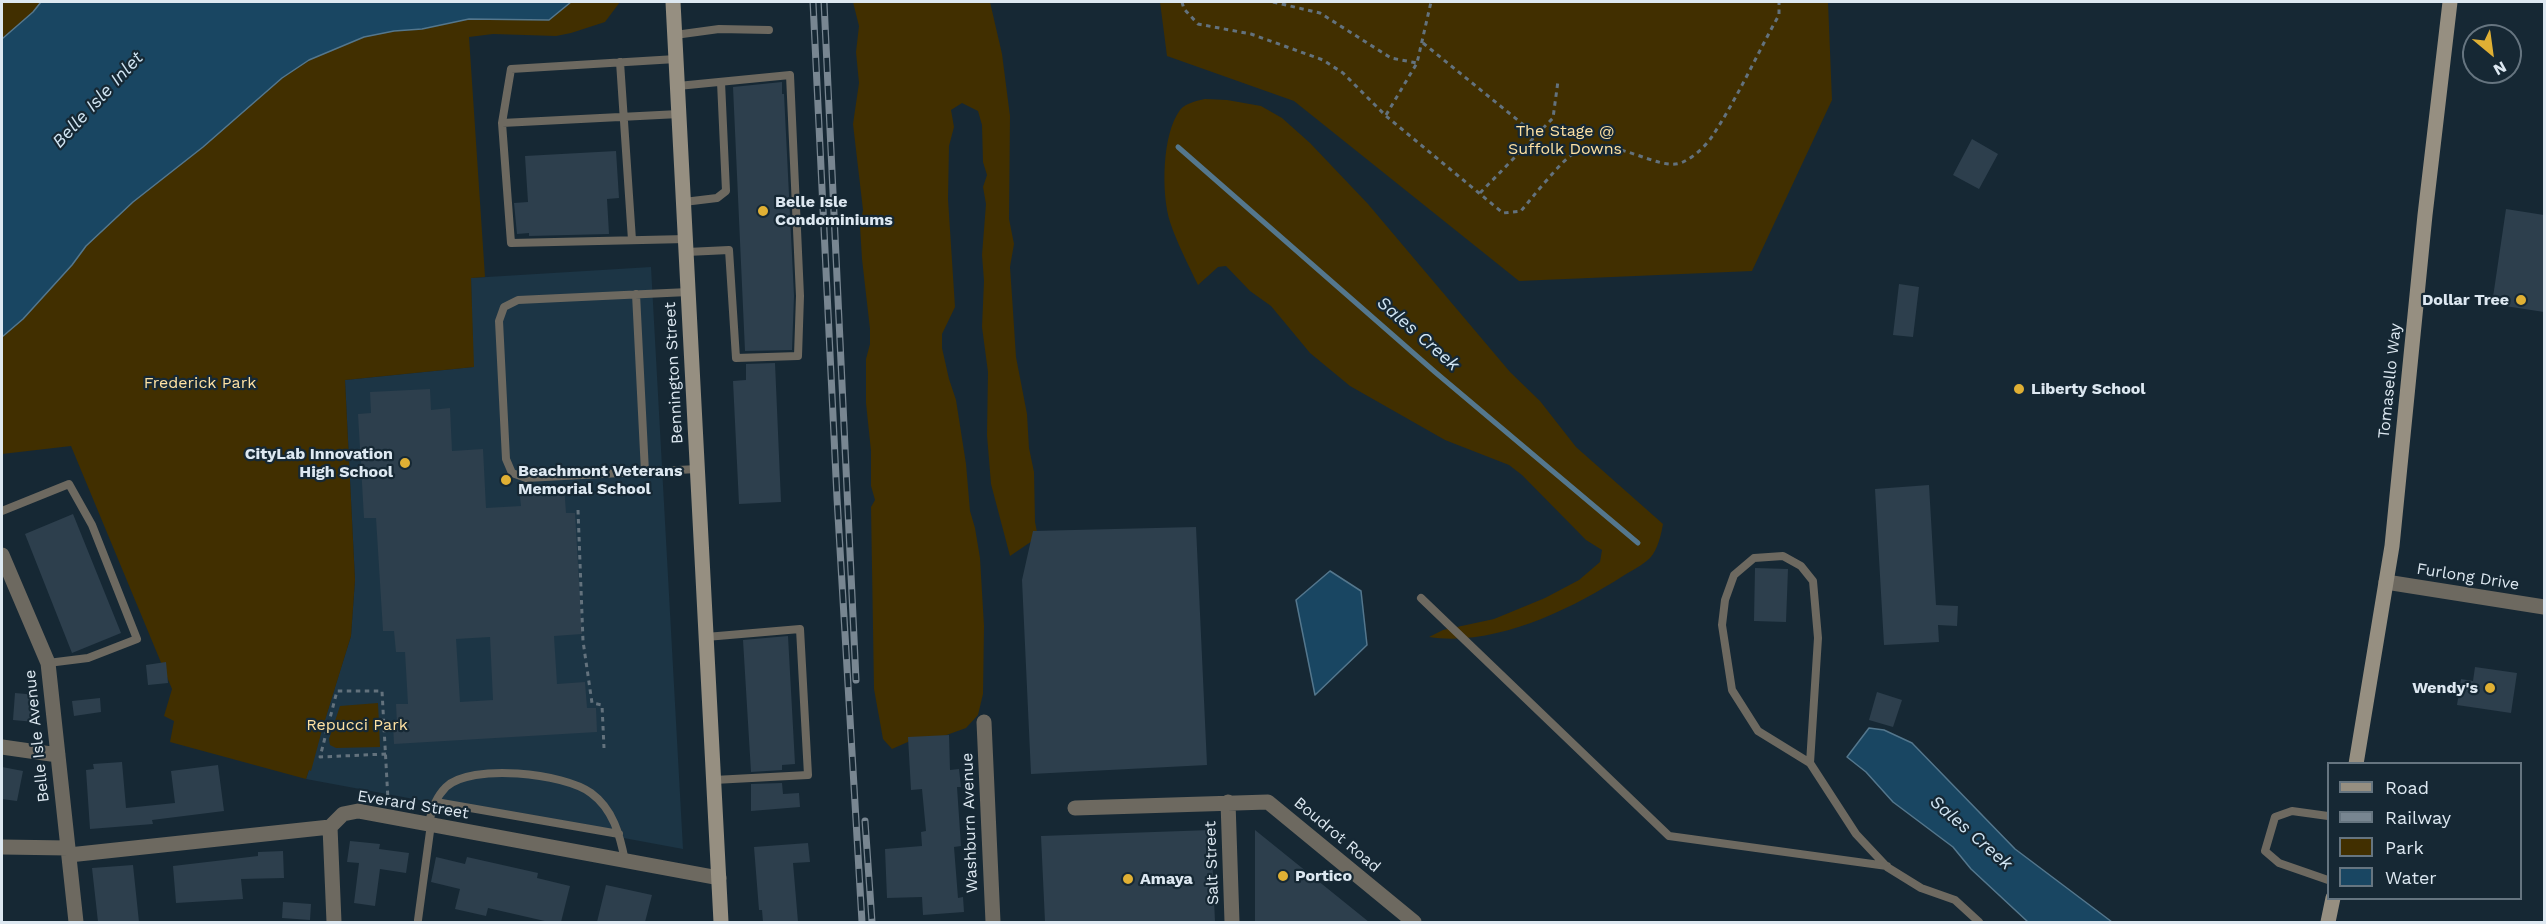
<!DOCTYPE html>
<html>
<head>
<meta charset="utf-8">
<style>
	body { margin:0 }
	#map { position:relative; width:2546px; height:924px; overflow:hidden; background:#162834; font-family:"Work Sans",sans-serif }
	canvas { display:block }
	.frame { position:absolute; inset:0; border:3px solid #dde8f1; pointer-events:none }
	.legend { position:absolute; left:2327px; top:762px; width:195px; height:138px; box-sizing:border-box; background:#162834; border:2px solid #667580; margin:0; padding:8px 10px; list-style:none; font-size:18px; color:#dde8f1 }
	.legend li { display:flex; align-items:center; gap:12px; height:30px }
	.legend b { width:30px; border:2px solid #667580 }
	.north { position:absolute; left:2462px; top:24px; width:60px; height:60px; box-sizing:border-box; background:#162834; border:2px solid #667580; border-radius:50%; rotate:151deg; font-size:16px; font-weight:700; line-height:24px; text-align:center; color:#dde8f1 }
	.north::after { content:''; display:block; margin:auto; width:21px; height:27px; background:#e0b034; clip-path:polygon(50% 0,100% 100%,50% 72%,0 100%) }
</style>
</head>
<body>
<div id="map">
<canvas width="2546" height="924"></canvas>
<div class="frame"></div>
<ul class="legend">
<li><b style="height:8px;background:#968f81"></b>Road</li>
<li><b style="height:8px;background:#788691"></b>Railway</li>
<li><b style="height:16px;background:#412f00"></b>Park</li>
<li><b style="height:16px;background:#194662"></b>Water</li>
</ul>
<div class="north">N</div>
</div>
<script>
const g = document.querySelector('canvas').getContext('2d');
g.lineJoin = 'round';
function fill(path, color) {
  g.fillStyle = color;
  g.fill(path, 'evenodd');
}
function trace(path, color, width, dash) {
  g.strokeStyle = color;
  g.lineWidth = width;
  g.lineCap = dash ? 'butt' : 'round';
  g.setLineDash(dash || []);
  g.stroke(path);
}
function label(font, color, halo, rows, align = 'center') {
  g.font = font + ' "Work Sans",sans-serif';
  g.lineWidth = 4.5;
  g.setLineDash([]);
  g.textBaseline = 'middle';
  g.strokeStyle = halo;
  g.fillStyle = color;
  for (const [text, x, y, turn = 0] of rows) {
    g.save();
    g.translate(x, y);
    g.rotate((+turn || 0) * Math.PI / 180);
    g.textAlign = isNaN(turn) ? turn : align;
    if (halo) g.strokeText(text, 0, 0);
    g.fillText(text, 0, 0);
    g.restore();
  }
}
fill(new Path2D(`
	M 651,267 L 683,849 L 306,779 L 351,636 L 355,580 L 345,380 L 473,367 L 471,278 Z`), '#1c3545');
fill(new Path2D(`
	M 2,2 L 620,2 L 605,22 L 571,33 L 556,36 L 493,34 L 469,37 L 485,277 L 471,278 L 474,367 L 345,380 L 355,580 L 351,636 L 322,730 L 311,771 L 309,770 L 306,779 L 170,742 L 174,721 L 164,716 L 172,689 L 71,446 L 2,454 Z
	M 853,2 L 990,2 L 1002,54 L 1010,116 L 1009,219 L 1014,244 L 1010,267 L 1012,296 L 1016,357 L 1027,414 L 1029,448 L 1034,472 L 1035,522 L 1038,537 L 1010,556 L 991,484 L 987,435 L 988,372 L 982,327 L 984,281 L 982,255 L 986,204 L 983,187 L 987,175 L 983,162 L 982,125 L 978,111 L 962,103 L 951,110 L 954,127 L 949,146 L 948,199 L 955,307 L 942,334 L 942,348 L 949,379 L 956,400 L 966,464 L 970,511 L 975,528 L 980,558 L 984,626 L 983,694 L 978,715 L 966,728 L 941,737 L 919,737 L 892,749 L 883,739 L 874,689 L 871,507 L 875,500 L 871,486 L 871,451 L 866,403 L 866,359 L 870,344 L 870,329 L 862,259 L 860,226 L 863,210 L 853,124 L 859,83 L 856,52 L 859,26 Z
	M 1160,2 L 1828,2 L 1832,100 L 1752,271 L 1519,281 L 1294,101 L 1167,56 Z
	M 1205,99 L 1227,100 L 1261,106 L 1282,118 L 1310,143 L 1368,204 L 1510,372 L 1540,401 L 1576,447 L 1663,524 C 1661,535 1658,549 1650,558 C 1643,565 1631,571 1623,576 C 1570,610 1494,647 1429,637 L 1443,630 L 1494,619 L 1545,598 L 1579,580 L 1600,562 L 1602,550 L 1586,540 L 1522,475 L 1509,465 L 1445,440 L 1350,386 L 1310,353 L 1271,306 L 1250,291 L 1226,266 L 1218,267 L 1198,285 C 1188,264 1177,243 1170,222 C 1161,193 1162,134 1180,110 C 1186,103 1196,101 1205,99 Z
	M 378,703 L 380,747 L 336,748 L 330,745 L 329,739 L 340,706 Z`), '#412f00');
const water = new Path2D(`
	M 41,2 L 571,2 L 549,20 L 469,19 L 422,29 L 394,31 L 364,37 L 309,60 L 282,78 L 203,147 L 133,202 L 86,246 L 72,265 L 23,319 L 2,337 L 2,39 L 33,12 Z
	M 1330,571 L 1361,591 L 1367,645 L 1315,695 L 1296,600 Z
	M 1869,728 L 1884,730 L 1912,743 L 2015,849 L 2112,922 L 2028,922 L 1971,869 L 1953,847 L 1893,802 L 1866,772 L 1847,757 Z`);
fill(water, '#194662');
trace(water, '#54778d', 1.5);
trace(new Path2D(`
	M 1178,147 L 1435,372 L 1638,543`), '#54778d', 5);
fill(new Path2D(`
	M 782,82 L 782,94 L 784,94 L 794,296 L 792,350 L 745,351 L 733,87 Z
	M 1972,139 L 1998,154 L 1979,189 L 1953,175 Z
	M 616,151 L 619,198 L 607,199 L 609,234 L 529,236 L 529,233 L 517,234 L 514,203 L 528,202 L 525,156 Z
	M 2506,209 L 2544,215 L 2544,312 L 2492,304 Z
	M 1899,284 L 1919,287 L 1913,337 L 1893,335 Z
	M 775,363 L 781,502 L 739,504 L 733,381 L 746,380 L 746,364 Z
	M 430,389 L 431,410 L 450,408 L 452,451 L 483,449 L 486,508 L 521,506 L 519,488 L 564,485 L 566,513 L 575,513 L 582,634 L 554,636 L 557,684 L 585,682 L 587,708 L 596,708 L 597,732 L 394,744 L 393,724 L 397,724 L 396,704 L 408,704 L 405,652 L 396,652 L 394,631 L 383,631 L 376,518 L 364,518 L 358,414 L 371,413 L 370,392 ZM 490,637 L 493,700 L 460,702 L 456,639 Z
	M 1929,485 L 1936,605 L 1958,606 L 1957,626 L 1938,625 L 1939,642 L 1884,645 L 1875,489 Z
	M 73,514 L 121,633 L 72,653 L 25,534 Z
	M 1196,527 L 1207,765 L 1031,774 L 1022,580 L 1033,531 Z
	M 1755,568 L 1788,569 L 1786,622 L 1754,621 Z
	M 788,636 L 795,764 L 782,765 L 782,770 L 751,772 L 743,640 Z
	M 166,662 L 168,683 L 148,685 L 146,665 Z
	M 2475,667 L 2517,673 L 2511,713 L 2457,705 L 2461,679 L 2473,681 Z
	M 1877,692 L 1902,700 L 1893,727 L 1869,720 Z
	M 15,693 L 37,695 L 35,722 L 13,720 Z
	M 100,698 L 101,712 L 74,716 L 72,701 Z
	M 949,735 L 950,770 L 959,769 L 961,787 L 957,787 L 961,846 L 954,847 L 958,898 L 963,897 L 964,912 L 923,915 L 922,897 L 887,898 L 885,849 L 922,846 L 921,832 L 926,831 L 922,789 L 911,790 L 908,737 Z
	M 122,762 L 126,808 L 175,803 L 171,771 L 218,765 L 224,811 L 152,820 L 153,824 L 90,829 L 86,770 L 94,769 L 93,764 Z
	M 2,767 L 23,771 L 17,801 L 2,799 Z
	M 782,783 L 783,794 L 799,793 L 800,807 L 751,811 L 751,784 Z
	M 1211,830 L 1215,922 L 1045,922 L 1041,836 Z
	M 1255,830 L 1369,922 L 1255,922 Z
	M 350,841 L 380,844 L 379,849 L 409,853 L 406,873 L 380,869 L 375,906 L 354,903 L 359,863 L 347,862 Z
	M 808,843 L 810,862 L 793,863 L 798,922 L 763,922 L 762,910 L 759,910 L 754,847 Z
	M 283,851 L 284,878 L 241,879 L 243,899 L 176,903 L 173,866 L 258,856 L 258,852 Z
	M 436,857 L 465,864 L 467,857 L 538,873 L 537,878 L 570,886 L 561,922 L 549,922 L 488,908 L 486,916 L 455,909 L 460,889 L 431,882 Z
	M 133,865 L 139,922 L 98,922 L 92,868 Z
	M 606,885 L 652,895 L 645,922 L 597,922 Z
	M 283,902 L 311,904 L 310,920 L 282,918 Z`), '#2d3f4d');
trace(new Path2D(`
	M 1182,2 L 1184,9 L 1198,24 L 1251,34 L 1323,60 L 1343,73 L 1386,116 L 1503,213 L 1521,211 C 1531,199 1562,160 1573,154 C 1614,131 1657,174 1683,162 C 1694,157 1707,145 1713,135 C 1738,97 1757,54 1779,15 L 1779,2
	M 1273,2 L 1320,13 L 1391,58 L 1417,63
	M 1423,43 L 1536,135
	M 1386,115 L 1417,63 L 1431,2
	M 1480,193 L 1553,118 L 1558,81
	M 578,510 L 583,641 L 592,703 L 602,705 L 604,748
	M 386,754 L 320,757 L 337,691 L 382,691 L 388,800`), '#63727d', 3, [4.5, 4.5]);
trace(new Path2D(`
	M 675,35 L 719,29 L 769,30
	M 620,62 L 632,240
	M 678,86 L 790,75 L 800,296 L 798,356 L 736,358 L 729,250 L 687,252
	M 679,114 L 502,123 L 511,243 L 686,239
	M 502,123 L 511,69 L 676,59
	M 684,202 L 717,198 L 726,191 L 721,82
	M 688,292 L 518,300 L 504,307 L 499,321 L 506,459 L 512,473 L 526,478 L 697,469
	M 636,294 L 645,472
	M 2,511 L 69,484 L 92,525 L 137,639 L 88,658 L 48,663
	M 1421,598 L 1669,836 L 1887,866
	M 706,637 L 800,629 L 808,775 L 714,780
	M 1810,763 L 1818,638 L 1813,581 L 1801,566 L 1783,556 L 1754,558 L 1734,575 L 1725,600 L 1722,625 L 1732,690 L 1758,731 L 1810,763 L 1856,834 L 1887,867 L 1921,888 L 1955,900 L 1979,922
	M 436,802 L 619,834
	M 2328,816 L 2292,811 L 2275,817 L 2265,851 L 2279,863 L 2328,880
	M 429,824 C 431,811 436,797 446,787 C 471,763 564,773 591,793 C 613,809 620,835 625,861
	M 418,920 L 431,824`), '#6d6960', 8);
trace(new Path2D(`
	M 2,555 L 48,663 L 76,922
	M 2386,582 L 2544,607
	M 984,722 L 993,922
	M 2,747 L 58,755
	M 1228,802 L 1232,922
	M 1075,808 L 1268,802 L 1414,922
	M 330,827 L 334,922
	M 2,847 L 68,848
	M 69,855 L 330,827 L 343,814 L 358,811 L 719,878`), '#6d6960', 15);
trace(new Path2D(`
	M 673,2 L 721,922
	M 2356,764 L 2392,546 L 2425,215 L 2450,2
	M 2328,922 L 2333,898`), '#968f81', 15);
const rail = new Path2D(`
	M 813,2 L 837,498 L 862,922
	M 824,2 L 856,680
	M 865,821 L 872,922`);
trace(rail, '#788691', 7);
trace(rail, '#162834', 4.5, [14]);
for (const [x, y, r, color] of [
	[763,211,6,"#e0b034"],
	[2521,300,6,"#e0b034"],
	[2019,389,6,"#e0b034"],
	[405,463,6,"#e0b034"],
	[506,480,6,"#e0b034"],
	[2490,688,6,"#e0b034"],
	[1283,876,6,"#e0b034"],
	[1128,879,6,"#e0b034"]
]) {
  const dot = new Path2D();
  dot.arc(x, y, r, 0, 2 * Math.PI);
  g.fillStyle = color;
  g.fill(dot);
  trace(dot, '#162834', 2);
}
label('16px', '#fee1a2', '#162834', [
	["The Stage @",1565,131],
	["Suffolk Downs",1565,149],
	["Frederick Park",200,383],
	["Repucci Park",357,725]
]);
label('bold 16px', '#dde8f1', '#162834', [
	["Belle Isle",775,202],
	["Condominiums",775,220],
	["Dollar Tree",2509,300,"right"],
	["Liberty School",2031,389],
	["CityLab Innovation",393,454,"right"],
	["High School",393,472,"right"],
	["Beachmont Veterans",518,471],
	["Memorial School",518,489],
	["Wendy's",2478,688,"right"],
	["Portico",1295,876],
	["Amaya",1140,879]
], 'left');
label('16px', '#dde8f1', '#162834', [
	["Bennington Street",674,373,-93],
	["Tomasello Way",2390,381,-84],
	["Furlong Drive",2468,577,9],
	["Belle Isle Avenue",37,736,-96],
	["Everard Street",413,805,9],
	["Washburn Avenue",970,823,-92],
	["Boudrot Road",1337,835,40],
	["Salt Street",1212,863,-92]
]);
label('italic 18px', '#d0e4f2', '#162834', [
	["Belle Isle Inlet",98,100,-47],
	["Sales Creek",1418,334,41],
	["Sales Creek",1971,833,41]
]);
</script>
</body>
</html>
